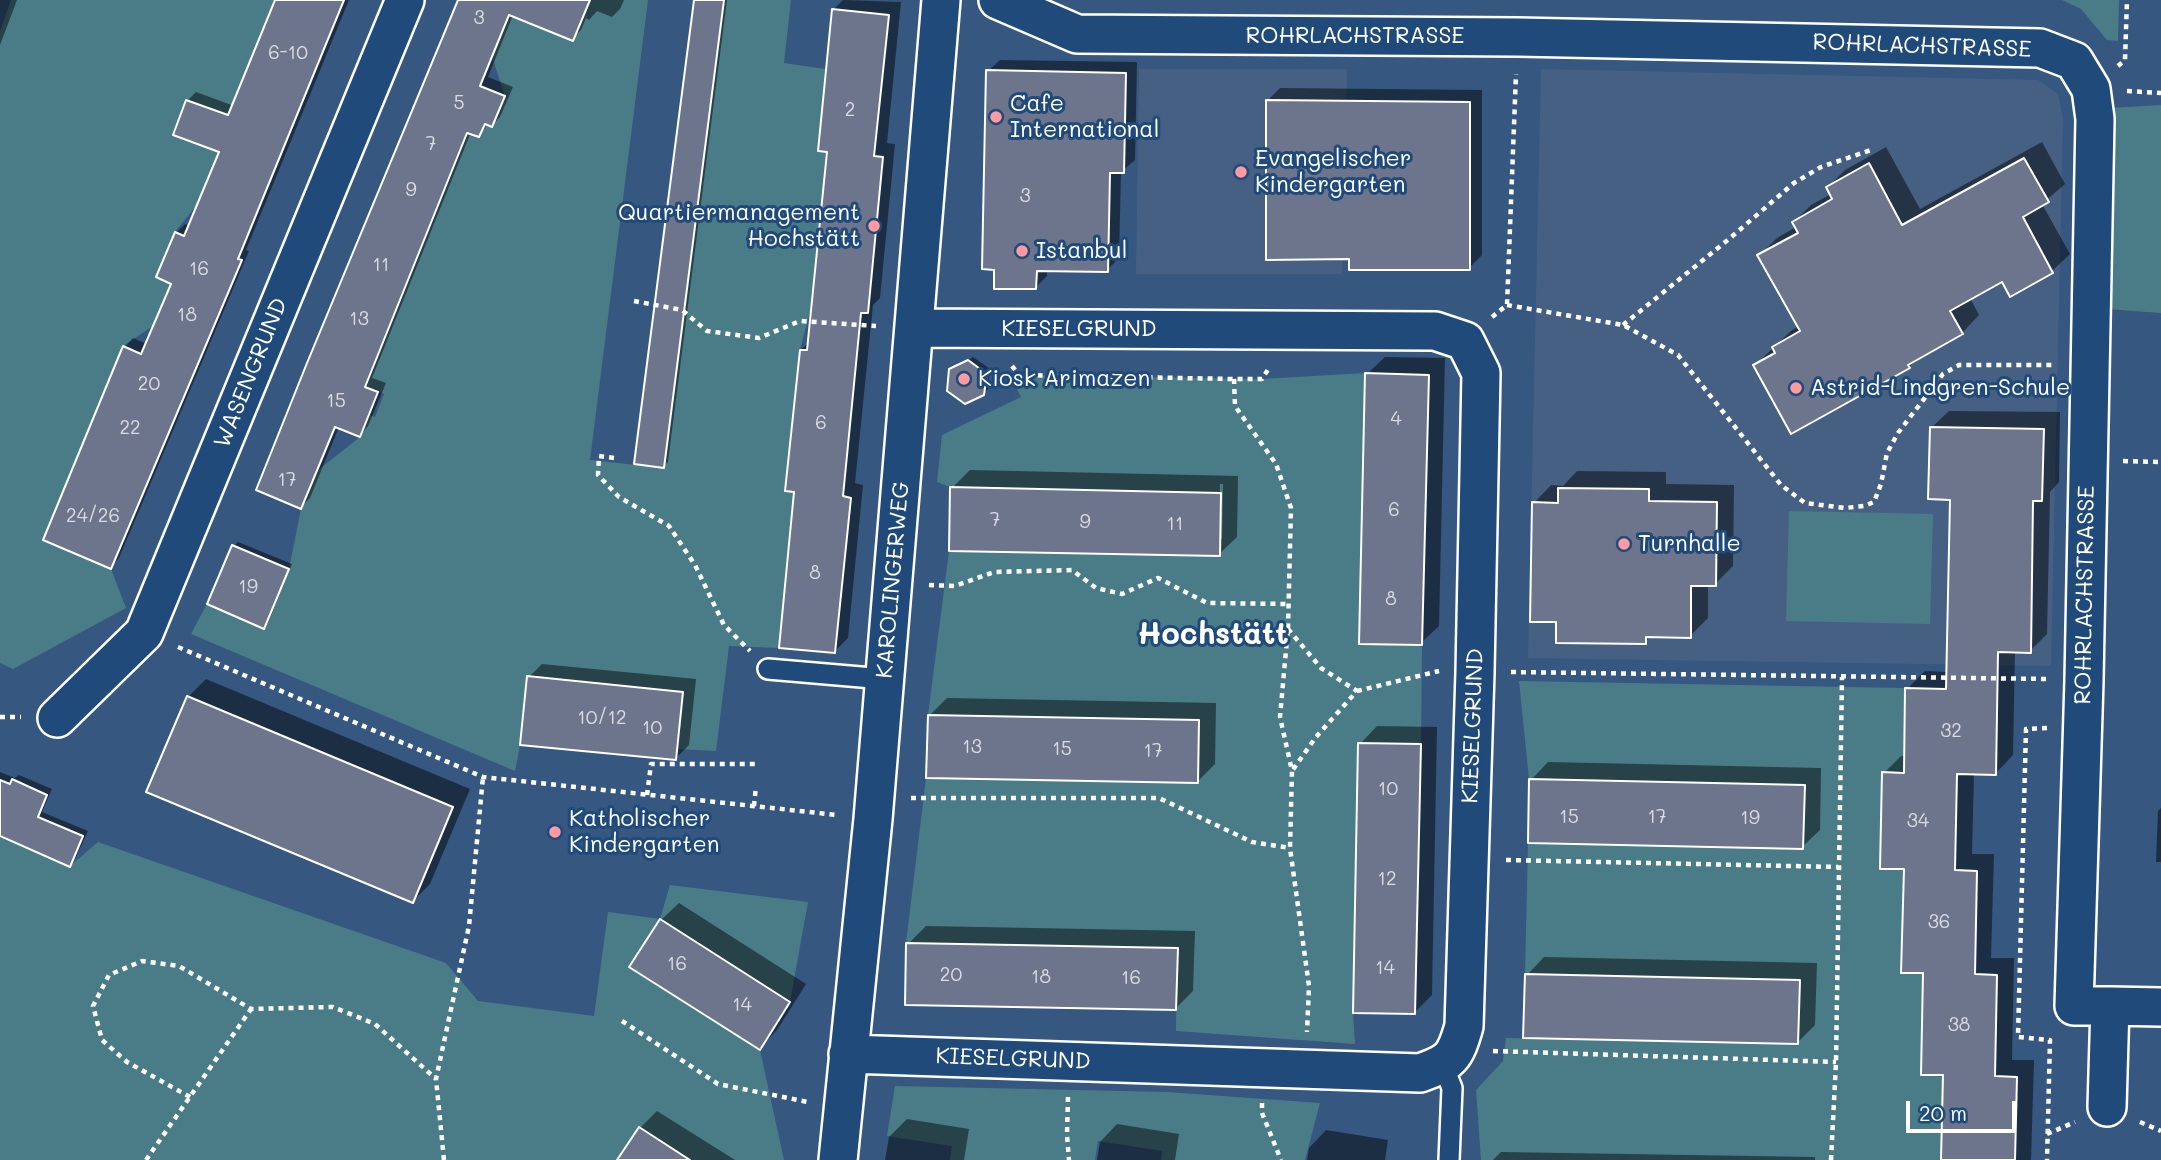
<!DOCTYPE html>
<html>
<head>
<meta charset="utf-8">
<style>
	body { margin:0 }
	#map { position:relative; width:2161px; height:1160px; overflow:hidden; background:#365780; font-family:Mali,sans-serif }
	canvas { display:block }
	.scale { position:absolute; left:1906px; top:1101px; width:110px; height:32px; box-sizing:border-box; border:4px solid #fff; border-top:0; padding-left:9px; font-size:21px; line-height:24px; white-space:nowrap; color:#fff; -webkit-text-stroke:5px #1f4a7a; paint-order:stroke }
</style>
</head>
<body>
<div id="map">
<canvas width="2161" height="1160"></canvas>
<div class="scale">20 m</div>
</div>
<script>
const g = document.querySelector('canvas').getContext('2d');
g.lineJoin = 'round';
function fill(path, color) {
  g.fillStyle = color;
  g.fill(path, 'evenodd');
}
function trace(path, color, width, dash) {
  g.strokeStyle = color;
  g.lineWidth = width;
  g.lineCap = dash ? 'butt' : 'round';
  g.setLineDash(dash || []);
  g.stroke(path);
}
function label(font, color, halo, rows, align = 'center') {
  g.font = font + ' Mali,sans-serif';
  g.lineWidth = 6;
  g.setLineDash([]);
  g.textBaseline = 'middle';
  g.strokeStyle = halo;
  g.fillStyle = color;
  for (const [text, x, y, turn = 0] of rows) {
    g.save();
    g.translate(x, y);
    g.rotate((+turn || 0) * Math.PI / 180);
    g.textAlign = isNaN(turn) ? turn : align;
    if (halo) g.strokeText(text, 0, 0);
    g.fillText(text, 0, 0);
    g.restore();
  }
}
fill(new Path2D(`
	M 1139,69 L 1347,69 L 1342,274 L 1136,274 Z
	M 1541,69 L 2038,80 L 2058,94 L 2063,118 L 2051,666 L 1528,658 Z`), '#466084');
fill(new Path2D(`
	M 11,0 L 275,0 L 231,107 L 221,147 L 196,206 L 175,232 L 156,277 L 171,284 L 153,326 L 123,346 L 43,540 L 111,569 L 126,608 L 13,669 L 0,663 L 0,31 Z
	M 516,0 L 648,0 L 590,460 L 664,468 L 703,158 L 673,154 L 678,121 L 708,124 L 724,0 L 791,0 L 784,63 L 825,69 L 818,151 L 827,152 L 811,308 L 800,350 L 785,491 L 794,492 L 779,648 L 729,646 L 716,751 L 677,749 L 683,692 L 528,676 L 520,745 L 515,771 L 191,634 L 207,604 L 264,628 L 289,569 L 301,509 L 318,470 L 360,437 L 369,415 L 375,417 L 384,394 L 357,383 L 428,226 L 467,133 L 479,137 L 485,124 L 492,127 L 505,96 L 492,57 Z
	M 2062,0 L 2119,0 L 2118,41 L 2107,40 L 2081,9 Z
	M 2161,105 L 2161,313 L 2107,309 L 2111,108 Z
	M 1365,373 L 1359,643 L 1422,645 L 1421,744 L 1358,743 L 1353,1013 L 1355,1044 L 1176,1031 L 1177,948 L 906,943 L 926,778 L 1198,783 L 1199,720 L 928,715 L 949,551 L 1220,556 L 1221,493 L 950,487 L 937,482 L 942,435 L 1021,397 L 1014,383 L 1019,375 L 1262,379 Z
	M 1789,511 L 1933,514 L 1930,624 L 1786,621 Z
	M 1519,681 L 1905,688 L 1904,773 L 1882,773 L 1880,868 L 1904,869 L 1901,973 L 1923,973 L 1921,1075 L 1943,1075 L 1941,1160 L 1481,1160 L 1476,1090 L 1503,1061 L 1506,1038 L 1798,1044 L 1800,980 L 1525,974 L 1528,843 L 1803,849 L 1804,785 L 1529,779 Z
	M 0,836 L 70,866 L 98,842 L 446,963 L 478,1001 L 594,1016 L 608,912 L 660,919 L 670,885 L 808,902 L 790,1002 L 725,961 L 630,967 L 760,1050 L 784,1160 L 690,1160 L 639,1127 L 617,1160 L 0,1160 Z
	M 895,1086 L 1167,1092 L 1320,1103 L 1305,1160 L 1161,1160 L 1162,1151 L 1098,1141 L 1095,1160 L 950,1160 L 952,1146 L 887,1136 Z`), '#4a7c88');
fill(new Path2D(`
	M 0,0 L 17,0 L 0,45 Z
	M 276,0 L 349,0 L 246,250 L 249,251 L 119,558 L 111,567 L 125,347 L 133,338 L 147,344 L 173,283 L 176,233 L 185,224 L 190,226 L 222,151 L 187,101 L 196,92 L 234,106 Z
	M 460,0 L 624,0 L 620,9 L 612,17 L 597,11 L 589,20 L 586,18 L 581,30 L 572,39 L 513,15 L 488,77 L 513,87 L 500,117 L 492,125 L 488,124 L 479,135 L 471,132 L 372,378 L 386,383 L 368,426 L 360,435 L 339,427 L 310,498 L 301,507 Z
	M 696,0 L 727,0 L 668,462 L 663,466 Z
	M 843,0 L 901,2 L 887,143 L 895,144 L 880,298 L 873,305 L 855,483 L 863,485 L 848,638 L 834,652 L 796,490 L 801,350 L 809,342 L 828,150 L 833,10 Z
	M 1000,60 L 1137,62 L 1135,160 L 1121,172 L 1119,258 L 1107,270 L 1047,269 L 1047,276 L 1035,288 L 988,71 Z
	M 1280,88 L 1482,90 L 1482,255 L 1469,268 L 1267,101 Z
	M 2042,142 L 2065,184 L 2042,204 L 2070,254 L 2052,271 L 2011,294 L 2003,279 L 1970,298 L 1979,315 L 1962,333 L 1920,356 L 1909,367 L 1755,365 L 1792,330 L 1799,326 L 1760,255 L 1777,238 L 1796,227 L 1794,222 L 1811,205 L 1831,194 L 1828,187 L 1845,170 L 1886,147 L 1920,209 Z
	M 973,357 L 990,369 L 988,389 L 983,394 L 951,370 Z
	M 1385,357 L 1445,358 L 1439,626 L 1421,643 L 1367,374 Z
	M 1949,411 L 2060,412 L 2059,482 L 2050,492 L 2047,634 L 2030,651 L 2015,651 L 2013,755 L 1996,773 L 1974,773 L 1972,854 L 1994,854 L 1991,958 L 2014,958 L 2012,1060 L 2034,1060 L 2031,1160 L 1943,1160 L 1945,1074 L 1906,868 L 1884,773 L 1901,756 L 1906,756 L 1907,689 L 1925,671 L 1948,672 L 1951,498 L 1931,428 Z
	M 970,470 L 1238,476 L 1237,537 L 1219,554 L 952,488 ZM 1220,484 L 1223,484 L 1222,539 L 1218,539 Z
	M 1577,471 L 1666,472 L 1666,484 L 1734,485 L 1733,566 L 1715,584 L 1708,584 L 1708,618 L 1690,636 L 1652,635 L 1645,642 L 1558,621 L 1534,503 L 1551,485 L 1563,486 Z
	M 238,542 L 292,564 L 268,623 L 264,627 L 234,546 Z
	M 542,664 L 696,679 L 689,745 L 676,758 L 529,677 Z
	M 206,679 L 470,789 L 430,884 L 413,901 L 149,791 L 188,697 Z
	M 947,698 L 1216,703 L 1215,764 L 1197,782 L 930,715 Z
	M 1377,726 L 1437,727 L 1432,995 L 1415,1012 L 1360,744 Z
	M 1548,762 L 1821,768 L 1820,830 L 1802,847 L 1531,780 Z
	M 0,772 L 15,778 L 19,775 L 52,789 L 42,812 L 88,831 L 75,859 L 70,864 L 0,834 Z
	M 2161,808 L 2161,862 L 2156,862 L 2158,811 Z
	M 679,903 L 806,984 L 777,1030 L 760,1048 L 661,920 Z
	M 926,926 L 1195,931 L 1193,991 L 1175,1009 L 908,944 Z
	M 1544,957 L 1817,963 L 1815,1025 L 1798,1042 L 1527,975 Z
	M 657,1111 L 735,1160 L 619,1160 L 640,1128 Z
	M 907,1119 L 969,1129 L 964,1160 L 885,1160 L 889,1137 Z
	M 1117,1124 L 1179,1134 L 1175,1160 L 1097,1160 L 1100,1142 Z
	M 1326,1130 L 1388,1140 L 1385,1160 L 1307,1160 L 1309,1148 Z
	M 1501,1152 L 1815,1157 L 1815,1160 L 1493,1160 Z`), '#0007');
const building = new Path2D(`
	M 275,0 L 344,0 L 238,259 L 242,260 L 111,569 L 43,540 L 123,346 L 141,354 L 171,284 L 156,277 L 175,232 L 184,236 L 219,152 L 173,135 L 186,100 L 228,115 Z
	M 458,0 L 590,0 L 573,41 L 509,15 L 480,86 L 505,96 L 492,127 L 485,124 L 479,137 L 467,133 L 365,387 L 378,392 L 360,437 L 335,427 L 301,509 L 256,490 L 307,363 Z
	M 694,0 L 724,0 L 664,468 L 634,464 Z
	M 832,9 L 889,15 L 874,156 L 883,157 L 868,313 L 861,313 L 843,496 L 851,498 L 835,653 L 779,648 L 794,492 L 785,491 L 800,350 L 807,350 L 827,152 L 818,151 Z
	M 986,70 L 1126,73 L 1124,173 L 1110,173 L 1108,272 L 1037,271 L 1036,289 L 994,289 L 994,270 L 982,269 Z
	M 1266,100 L 1470,102 L 1470,270 L 1349,270 L 1349,259 L 1266,260 Z
	M 2024,158 L 2049,202 L 2023,217 L 2053,273 L 2010,297 L 2002,282 L 1950,311 L 1963,334 L 1908,365 L 1910,368 L 1791,434 L 1753,365 L 1775,353 L 1772,347 L 1800,331 L 1757,255 L 1798,233 L 1792,222 L 1832,199 L 1826,187 L 1869,163 L 1902,225 Z
	M 968,360 L 987,374 L 984,395 L 965,404 L 947,391 L 949,369 Z
	M 1365,373 L 1429,375 L 1422,645 L 1359,644 Z
	M 1930,427 L 2044,429 L 2042,501 L 2033,501 L 2031,653 L 1998,652 L 1996,775 L 1957,774 L 1955,870 L 1977,871 L 1975,974 L 1997,975 L 1995,1076 L 2017,1077 L 2015,1160 L 1941,1160 L 1943,1075 L 1921,1075 L 1923,973 L 1901,973 L 1904,869 L 1880,869 L 1882,772 L 1904,773 L 1905,688 L 1946,689 L 1950,500 L 1928,499 Z
	M 950,487 L 1221,493 L 1220,556 L 949,551 Z
	M 1558,488 L 1649,489 L 1649,501 L 1717,502 L 1716,586 L 1691,586 L 1691,638 L 1646,637 L 1646,644 L 1556,643 L 1556,622 L 1530,622 L 1532,502 L 1558,503 Z
	M 232,545 L 289,569 L 264,629 L 207,604 Z
	M 527,676 L 683,692 L 676,760 L 520,745 Z
	M 187,696 L 453,807 L 413,903 L 146,792 Z
	M 928,715 L 1199,720 L 1198,783 L 926,778 Z
	M 1358,743 L 1421,744 L 1415,1014 L 1353,1013 Z
	M 12,779 L 47,795 L 38,817 L 83,836 L 70,867 L 0,836 L 0,780 L 10,784 Z
	M 1529,779 L 1805,785 L 1803,849 L 1528,843 Z
	M 660,919 L 790,1002 L 760,1050 L 629,967 Z
	M 906,943 L 1178,948 L 1176,1010 L 905,1005 Z
	M 1525,974 L 1800,980 L 1798,1044 L 1523,1038 Z
	M 639,1127 L 690,1160 L 617,1160 Z`);
fill(building, '#6d758d');
trace(building, '#fff', 2);
const lane = new Path2D(`
	M 768,669 L 884,679
	M 1443,1065 L 1452,1088 L 1449,1160`);
const street = new Path2D(`
	M 998,0 L 1077,34 L 1518,37 L 2040,48 L 2074,61 L 2091,89 L 2095,119 L 2084,680 L 2074,1006 L 2110,1006 L 2107,1107
	M 57,718 L 144,633 L 405,0
	M 2110,1006 L 2161,1007
	M 848,1054 L 1420,1073 C 1451,1062 1455,1058 1464,1026 L 1475,672 L 1481,373 L 1465,341 L 1435,331 L 914,328
	M 838,1160 L 873,819 L 941,0`);
trace(lane, '#fff', 24);
trace(street, '#fff', 42);
trace(new Path2D(`
	M 2118,66 L 2125,60 L 2127,0
	M 2127,91 L 2161,93
	M 634,301 L 682,310 L 707,331 L 759,338 L 800,321 L 876,326
	M 1507,305 L 1623,325 L 1678,355 L 1781,485 L 1805,503 L 1845,508 L 1864,506 L 1874,502 L 1881,484 L 1887,453 L 1898,433 L 1943,374 L 1959,365 L 2055,365
	M 1492,317 L 1507,305 L 1516,74
	M 1623,325 L 1729,239 L 1794,183 L 1821,167 L 1874,149
	M 1012,366 L 1019,375 L 1234,379 L 1262,379 L 1269,368
	M 1234,379 L 1235,406 L 1276,464 L 1291,508 L 1288,628 L 1280,717 L 1292,771 L 1290,848 L 1309,986 L 1307,1032
	M 614,458 L 599,456 L 598,475 L 619,497 L 669,526 L 695,565 L 724,625 L 750,651
	M 2123,461 L 2161,462
	M 929,585 L 955,586 L 994,572 L 1072,570 L 1096,588 L 1122,594 L 1158,578 L 1207,603 L 1288,604
	M 1288,629 L 1321,668 L 1357,691 L 1316,737 L 1292,771
	M 178,647 L 483,777 L 837,815
	M 1511,672 L 2048,679
	M 1357,691 L 1439,671
	M 0,717 L 21,717
	M 2047,728 L 2026,729 L 2018,1037 L 2050,1040 L 2047,1160
	M 647,795 L 651,764 L 758,764
	M 911,798 L 1159,798 L 1252,842 L 1290,848
	M 754,806 L 756,786
	M 1506,860 L 1838,867
	M 622,1021 L 718,1084 L 808,1102
	M 1493,1051 L 1836,1062
	M 190,1097 L 127,1062 L 102,1040 L 93,1006 L 109,975 L 142,961 L 179,966 L 251,1009 L 333,1007 L 375,1024 L 436,1079
	M 1068,1097 L 1067,1135 L 1069,1160
	M 1262,1103 L 1262,1113 L 1281,1160
	M 2140,1122 L 2161,1131
	M 2047,1134 L 2075,1122
	M 146,1160 L 251,1009
	M 444,1160 L 436,1079 L 469,926 L 483,777
	M 1831,1160 L 1836,1062 L 1842,677`), '#fff', 4.5, [5, 5]);
trace(lane, '#1f4a7a', 19);
trace(street, '#1f4a7a', 37);
for (const [x, y, r, color] of [
	[996,117,7,"#ff9aa2"],
	[1241,172,7,"#ff9aa2"],
	[874,226,7,"#ff9aa2"],
	[1022,251,7,"#ff9aa2"],
	[964,379,7,"#ff9aa2"],
	[1796,388,7,"#ff9aa2"],
	[1624,544,7,"#ff9aa2"],
	[555,832,7,"#ff9aa2"]
]) {
  const dot = new Path2D();
  dot.arc(x, y, r, 0, 2 * Math.PI);
  g.fillStyle = color;
  g.fill(dot);
  trace(dot, '#1f4a7a', 2.5);
}
label('19px', '#dadce2', null, [
	["3",479,18],
	["6-10",288,53],
	["5",459,103],
	["2",850,110],
	["7",431,144],
	["9",411,190],
	["3",1025,196],
	["11",381,265],
	["16",199,269],
	["18",187,315],
	["13",359,319],
	["20",149,384],
	["15",336,401],
	["4",1396,419],
	["6",821,423],
	["22",130,428],
	["17",287,480],
	["6",1394,510],
	["24/26",93,516],
	["7",995,520],
	["9",1085,522],
	["11",1175,524],
	["8",815,573],
	["19",248,587],
	["8",1391,599],
	["10/12",602,718],
	["10",652,728],
	["32",1951,731],
	["13",972,747],
	["15",1062,749],
	["17",1153,751],
	["10",1388,789],
	["15",1569,817],
	["17",1657,817],
	["19",1750,818],
	["34",1918,821],
	["12",1387,879],
	["36",1939,922],
	["16",677,964],
	["14",1385,968],
	["20",951,975],
	["18",1041,977],
	["16",1131,978],
	["14",742,1005],
	["38",1959,1025]
]);
label('23px', '#fff', '#1f4a7a', [
	["ROHRLACHSTRASSE",1355,36],
	["ROHRLACHSTRASSE",1922,46,2],
	["KIESELGRUND",1079,329],
	["WASENGRUND",251,373,-68],
	["KAROLINGERWEG",893,580,-85],
	["ROHRLACHSTRASSE",2085,595,-89],
	["KIESELGRUND",1473,726,-88],
	["KIESELGRUND",1013,1059,2]
]);
label('23px', '#fff', '#1f4a7a', [
	["Cafe",1010,104],
	["International",1010,130],
	["Evangelischer",1255,159],
	["Kindergarten",1255,185],
	["Quartiermanagement",860,213,"right"],
	["Hochstätt",860,239,"right"],
	["Istanbul",1036,251],
	["Kiosk Arimazen",978,379],
	["Astrid-Lindgren-Schule",1810,388],
	["Turnhalle",1638,544],
	["Katholischer",569,819],
	["Kindergarten",569,845]
], 'left');
label('bold 30px', '#fff', '#1f4a7a', [
	["Hochstätt",1213,635]
]);
</script>
</body>
</html>
